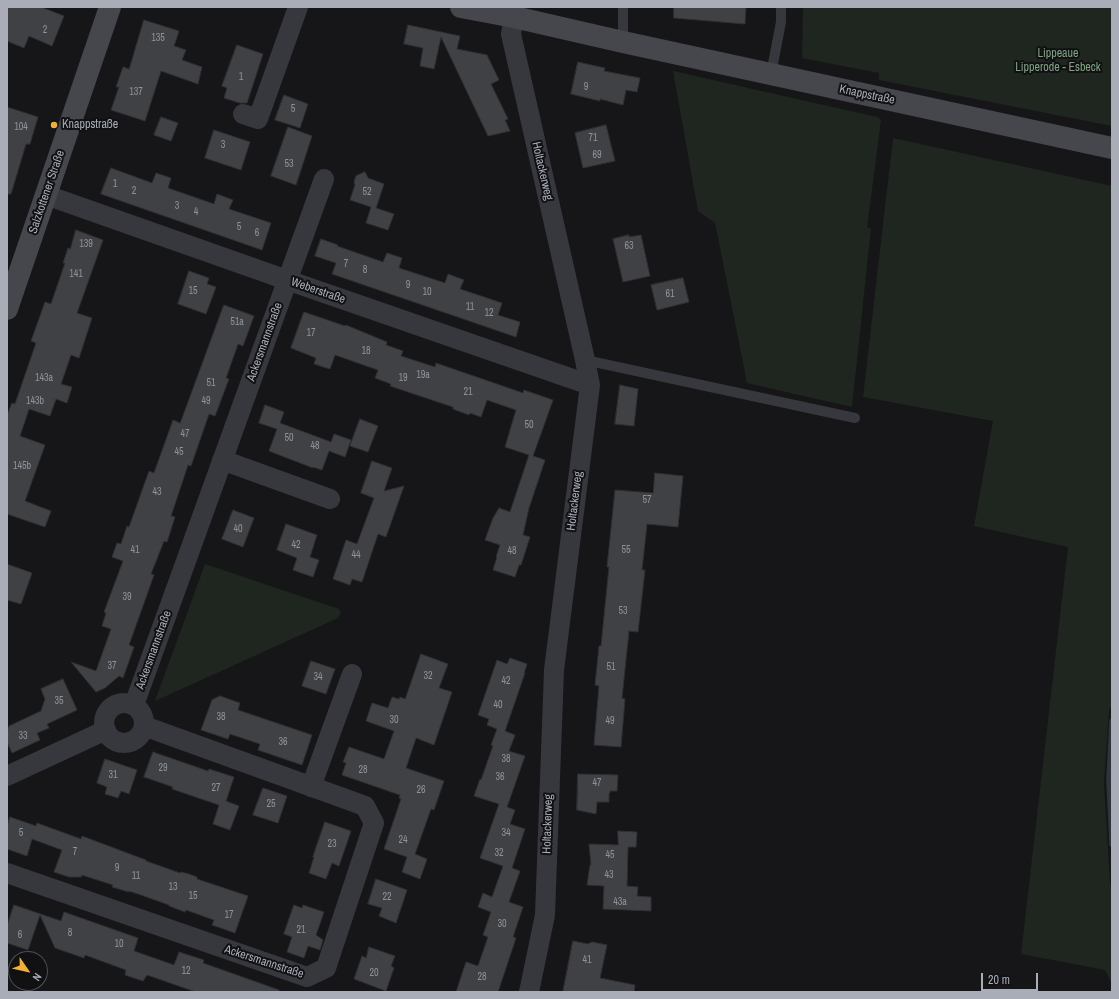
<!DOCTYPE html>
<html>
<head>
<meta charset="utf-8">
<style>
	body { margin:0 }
	#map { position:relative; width:1119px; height:999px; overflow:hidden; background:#161618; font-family:"Archivo Narrow",sans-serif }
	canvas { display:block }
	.frame { position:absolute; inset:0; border:8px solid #a8adb8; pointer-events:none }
	.north { position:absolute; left:8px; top:951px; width:40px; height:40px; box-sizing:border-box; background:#111113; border:1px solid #4d4f55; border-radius:50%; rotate:124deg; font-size:11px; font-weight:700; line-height:16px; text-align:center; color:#a8adb8 }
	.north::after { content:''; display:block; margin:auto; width:14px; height:18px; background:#f2b134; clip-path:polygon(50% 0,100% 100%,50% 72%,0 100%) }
	.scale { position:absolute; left:981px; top:973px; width:57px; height:18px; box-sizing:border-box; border:2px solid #a8adb8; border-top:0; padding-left:5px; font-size:12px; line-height:14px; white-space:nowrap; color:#a8adb8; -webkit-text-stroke:3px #111113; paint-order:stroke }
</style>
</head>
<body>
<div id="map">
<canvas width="1119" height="999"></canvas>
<div class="frame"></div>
<div class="north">N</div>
<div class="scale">20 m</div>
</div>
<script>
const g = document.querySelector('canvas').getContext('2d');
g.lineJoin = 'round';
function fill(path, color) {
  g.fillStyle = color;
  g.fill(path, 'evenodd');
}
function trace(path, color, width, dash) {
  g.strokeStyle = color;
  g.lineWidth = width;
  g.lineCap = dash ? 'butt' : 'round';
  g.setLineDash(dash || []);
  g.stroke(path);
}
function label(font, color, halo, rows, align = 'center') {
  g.font = font + ' "Archivo Narrow",sans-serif';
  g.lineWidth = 4;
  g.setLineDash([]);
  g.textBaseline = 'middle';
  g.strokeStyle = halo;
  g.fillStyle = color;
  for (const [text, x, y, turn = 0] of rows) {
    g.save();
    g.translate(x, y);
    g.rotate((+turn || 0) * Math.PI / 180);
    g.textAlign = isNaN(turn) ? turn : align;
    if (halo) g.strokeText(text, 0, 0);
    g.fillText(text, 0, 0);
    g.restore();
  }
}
fill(new Path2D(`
	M 803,7 L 1112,7 L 1112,126 L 879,80 L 879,73 L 802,58 Z
	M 673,71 L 877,117 L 881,120 L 867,228 L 871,228 L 852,407 L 747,383 L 715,223 L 698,211 Z
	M 893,138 L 1112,186 L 1112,703 L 1109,711 L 1104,782 L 1110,883 L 1112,889 L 1112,984 L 1105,970 L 1021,954 L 1068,547 L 974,526 L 993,421 L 863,397 Z
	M 205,564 L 339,609 L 341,613 L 338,618 L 155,701 Z`), '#1e261f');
trace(new Path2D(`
	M 1112,721 L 1109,779 L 1112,844`), '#2c353c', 5.5);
const building = new Path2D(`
	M 7,7 L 41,7 L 64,16 L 52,46 L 29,36 L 24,48 L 7,41 Z
	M 674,7 L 746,7 L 745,24 L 674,18 Z
	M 144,20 L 179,31 L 174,46 L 186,50 L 182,60 L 202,67 L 198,84 L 161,71 L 145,121 L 111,110 L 119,87 L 116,87 L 123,67 L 129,69 Z
	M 408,25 L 460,36 L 457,49 L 487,55 L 499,80 L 491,84 L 508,119 L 505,120 L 510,131 L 488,136 L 441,37 L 434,69 L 420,66 L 423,48 L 404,44 Z
	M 237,45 L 263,54 L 247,103 L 240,103 L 224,98 L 227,88 L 222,86 Z
	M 578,62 L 605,68 L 604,71 L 640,78 L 637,92 L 626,90 L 623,105 L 600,99 L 600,101 L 571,94 Z
	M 284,95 L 308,104 L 300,128 L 275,120 Z
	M 7,107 L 38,117 L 30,144 L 26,144 L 11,194 L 7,194 Z
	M 161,117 L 178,123 L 171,141 L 154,135 Z
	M 606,125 L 615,161 L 583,168 L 575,133 Z
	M 288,127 L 312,136 L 296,185 L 271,176 Z
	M 214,130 L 250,142 L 241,170 L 205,158 Z
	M 111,168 L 152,183 L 156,173 L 171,178 L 168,188 L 214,204 L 217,194 L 233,200 L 229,209 L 271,223 L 262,250 L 101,194 Z
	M 365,172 L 368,178 L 384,184 L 376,208 L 394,214 L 388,230 L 366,223 L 371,207 L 350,200 L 355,185 L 354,182 L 356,176 Z
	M 76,230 L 103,240 L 77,313 L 92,318 L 79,358 L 71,355 L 61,384 L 72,387 L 67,403 L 56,399 L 50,416 L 29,409 L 20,436 L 45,445 L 25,501 L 51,511 L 45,527 L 7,514 L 7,415 L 12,403 L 15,404 L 36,343 L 31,341 L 45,302 L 51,304 L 65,263 L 63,263 L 68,248 L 70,249 Z
	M 629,235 L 629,237 L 641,235 L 650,276 L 623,282 L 613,239 Z
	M 321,239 L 338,245 L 337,246 L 383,262 L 387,253 L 402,258 L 399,268 L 445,283 L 448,274 L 464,280 L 460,289 L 502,303 L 498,315 L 520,322 L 516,337 L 332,274 L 336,263 L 315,256 Z
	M 189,271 L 209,278 L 207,284 L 216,287 L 206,314 L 178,304 Z
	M 683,278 L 689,302 L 657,310 L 651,285 Z
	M 224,305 L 254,316 L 243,346 L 238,344 L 226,378 L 229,379 L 215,416 L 209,414 L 191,466 L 188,465 L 171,516 L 175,517 L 167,542 L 164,541 L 151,574 L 154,575 L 129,645 L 134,647 L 123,678 L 119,676 L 105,688 L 96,692 L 71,662 L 96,671 L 111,629 L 102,626 L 106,613 L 104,612 L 123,561 L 112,557 L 117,543 L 121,544 L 127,526 L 129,527 L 149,471 L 154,473 L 173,420 L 180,423 Z
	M 304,312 L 345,326 L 346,325 L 387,342 L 386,345 L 403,351 L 401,356 L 435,367 L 436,363 L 523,393 L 524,390 L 553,400 L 533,456 L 545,460 L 529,508 L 523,535 L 530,537 L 521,565 L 519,565 L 515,577 L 493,570 L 497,557 L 496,557 L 500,545 L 485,540 L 493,518 L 499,508 L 510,512 L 529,455 L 505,447 L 516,410 L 487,400 L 481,417 L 470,413 L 469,415 L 453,409 L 453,407 L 390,386 L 391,384 L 375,378 L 378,370 L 335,355 L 330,369 L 314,364 L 316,358 L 291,348 Z
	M 620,385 L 638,389 L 634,426 L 615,424 Z
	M 265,405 L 284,412 L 280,423 L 331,442 L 334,434 L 351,440 L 345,457 L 329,451 L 322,470 L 313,467 L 313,468 L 269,451 L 277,429 L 259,423 Z
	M 360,419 L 378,426 L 368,452 L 350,446 Z
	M 372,461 L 392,468 L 384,491 L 404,486 L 386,537 L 378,534 L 362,582 L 352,579 L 350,585 L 333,579 L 346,540 L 357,544 L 374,498 L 361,493 Z
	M 655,473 L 683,476 L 678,527 L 647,524 L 642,570 L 645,570 L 638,632 L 629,631 L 622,698 L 625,699 L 621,747 L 594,745 L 599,686 L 595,685 L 599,646 L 601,646 L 609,567 L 607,567 L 615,490 L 653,493 Z
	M 233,510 L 254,518 L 243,547 L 222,539 Z
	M 286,524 L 317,535 L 310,557 L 319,560 L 313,577 L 293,570 L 297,558 L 277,550 Z
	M 7,564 L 32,573 L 21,604 L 7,600 Z
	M 421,654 L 448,664 L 439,688 L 452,692 L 434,745 L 416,738 L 406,768 L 444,781 L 434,810 L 431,809 L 415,854 L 427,859 L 420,879 L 402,872 L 407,857 L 384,849 L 401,799 L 399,798 L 400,795 L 342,775 L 346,763 L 343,762 L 349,747 L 384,759 L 394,731 L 366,721 L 372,703 L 388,708 L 392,697 L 399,699 L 400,697 L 405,699 Z
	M 510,658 L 527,664 L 524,673 L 525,673 L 505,731 L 515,735 L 509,751 L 525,756 L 507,807 L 515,810 L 510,824 L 525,829 L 512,868 L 520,871 L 509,902 L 523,907 L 513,937 L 516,938 L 498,992 L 456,992 L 466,962 L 478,966 L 488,937 L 483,935 L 491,912 L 478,907 L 483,893 L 492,897 L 503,866 L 480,858 L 499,804 L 474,796 L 480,779 L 481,780 L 493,746 L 491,745 L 497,729 L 487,725 L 489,719 L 478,715 L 497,660 L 507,664 Z
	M 311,661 L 335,669 L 326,694 L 302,686 Z
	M 63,679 L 77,710 L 47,724 L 49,728 L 37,733 L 40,740 L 12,753 L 7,742 L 7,731 L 9,726 L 41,711 L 45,699 L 41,689 Z
	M 220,696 L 240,703 L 238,710 L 312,735 L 302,765 L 258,750 L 260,744 L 230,734 L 228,739 L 201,730 L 212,700 Z
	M 153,752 L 208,771 L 209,769 L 234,777 L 226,801 L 239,806 L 230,830 L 213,824 L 219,805 L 172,789 L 173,787 L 144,777 Z
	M 105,759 L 137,770 L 129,794 L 121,791 L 118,798 L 105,794 L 107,787 L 97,783 Z
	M 578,774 L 618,775 L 617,791 L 610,791 L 610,793 L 609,793 L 609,802 L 597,802 L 596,814 L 577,810 Z
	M 263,788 L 287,796 L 278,823 L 253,815 Z
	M 10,817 L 36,826 L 37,823 L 81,839 L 82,836 L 146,860 L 146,861 L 180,873 L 181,872 L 189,874 L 197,877 L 197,879 L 248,896 L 235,933 L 212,925 L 214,920 L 186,910 L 185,912 L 169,906 L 169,905 L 141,895 L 129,891 L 129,892 L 112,887 L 113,885 L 82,875 L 81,877 L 69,877 L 54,872 L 62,850 L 32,839 L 27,856 L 7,849 L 7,826 Z
	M 325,822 L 351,831 L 339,866 L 332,863 L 326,879 L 309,873 L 314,857 L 313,857 Z
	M 618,831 L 637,832 L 636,847 L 628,847 L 627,886 L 638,887 L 637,896 L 651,897 L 651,911 L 603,909 L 604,886 L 587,885 L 590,865 L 591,865 L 589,844 L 618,845 Z
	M 376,879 L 407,890 L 396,923 L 379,916 L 382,908 L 368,904 Z
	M 14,905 L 61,921 L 64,912 L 138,938 L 134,951 L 174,965 L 179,952 L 204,960 L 203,963 L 279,990 L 279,992 L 196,992 L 147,975 L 143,981 L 125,975 L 126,970 L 85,955 L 84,958 L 55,948 L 40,915 L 28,950 L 7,943 L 7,926 Z
	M 294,905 L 302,908 L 303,905 L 324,912 L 316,935 L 323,940 L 320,950 L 308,946 L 304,958 L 287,952 L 292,937 L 284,934 Z
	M 573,941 L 588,944 L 592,942 L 607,945 L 600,978 L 635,985 L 634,992 L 563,992 Z
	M 369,947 L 395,956 L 391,966 L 394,968 L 386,991 L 354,979 L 362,956 L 366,958 Z`);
fill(building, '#404145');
trace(building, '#303034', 1);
trace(new Path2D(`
	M 623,42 L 623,7
	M 771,74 L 781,22 L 781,7
	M 585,360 L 855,418`), '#37383d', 10);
trace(new Path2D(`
	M 514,17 L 511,34 L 585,360 L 590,385 L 554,670 L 545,915 L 529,992
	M 243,114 L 258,119 L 298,7
	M 46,195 L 287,280 L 590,385
	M 222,460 L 330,499
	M104 723a20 20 0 1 1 40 0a20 20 0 1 1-40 0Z
	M 134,705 L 324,179
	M 7,776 L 106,730
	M 311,787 L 352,674
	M 7,873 L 307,977 L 326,968 L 374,823 L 365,806 L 144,726`), '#37383d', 20);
trace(new Path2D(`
	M 461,7 L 514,17 L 623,42 L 1112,148
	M 7,309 L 110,7`), '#45474d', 22);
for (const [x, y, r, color] of [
	[54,125,4,"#f2b134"]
]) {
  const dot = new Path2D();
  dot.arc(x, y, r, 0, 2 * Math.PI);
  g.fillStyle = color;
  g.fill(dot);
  trace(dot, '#111113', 1.5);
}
label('10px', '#8e929b', null, [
	["2",45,30],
	["135",158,38],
	["1",241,77],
	["9",586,87],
	["137",136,92],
	["5",293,109],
	["104",21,127],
	["71",593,138],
	["3",223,145],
	["69",597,155],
	["53",289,164],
	["1",115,184],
	["2",134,191],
	["52",367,192],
	["3",177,206],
	["4",196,212],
	["5",239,227],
	["6",257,233],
	["139",86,244],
	["63",629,246],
	["7",346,264],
	["8",365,270],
	["141",76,274],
	["9",408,285],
	["15",193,291],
	["10",427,292],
	["61",670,294],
	["11",470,307],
	["12",489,313],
	["51a",237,322],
	["17",311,333],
	["18",366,351],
	["19a",423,375],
	["143a",44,378],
	["19",403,378],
	["51",211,383],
	["21",468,392],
	["143b",35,401],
	["49",206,401],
	["50",529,425],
	["47",185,434],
	["50",289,438],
	["48",315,446],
	["45",179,452],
	["145b",22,466],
	["43",157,492],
	["57",647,500],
	["40",238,529],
	["42",296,545],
	["41",135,550],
	["55",626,550],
	["48",512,551],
	["44",356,555],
	["39",127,597],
	["53",623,611],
	["37",112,666],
	["51",611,667],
	["32",428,676],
	["34",318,677],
	["42",506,681],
	["35",59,701],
	["40",498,705],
	["38",221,717],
	["30",394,720],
	["49",610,721],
	["33",23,736],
	["36",283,742],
	["38",506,759],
	["29",163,768],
	["28",363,770],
	["31",113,775],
	["36",500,777],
	["47",597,783],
	["27",216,788],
	["26",421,790],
	["25",271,804],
	["5",21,833],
	["34",506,833],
	["24",403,840],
	["23",332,844],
	["7",75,852],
	["32",499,853],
	["45",610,855],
	["9",117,868],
	["43",609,875],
	["11",136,876],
	["13",173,887],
	["15",193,896],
	["22",387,897],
	["43a",620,902],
	["17",229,915],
	["30",502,924],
	["21",301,930],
	["8",70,933],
	["6",20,935],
	["10",119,944],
	["41",587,960],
	["12",186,971],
	["20",374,973],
	["28",482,977]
]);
label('12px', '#7fa381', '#111113', [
	["Lippeaue",1058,54],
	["Lipperode - Esbeck",1058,68]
]);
label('12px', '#a8adb8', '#111113', [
	["Knappstraße",867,95,12],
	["Holtackerweg",542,171,77],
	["Salzkottener Straße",47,192,-71],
	["Weberstraße",318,291,19],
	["Ackersmannstraße",265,342,-70],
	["Holtackerweg",575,501,-83],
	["Ackersmannstraße",154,650,-70],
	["Holtackerweg",548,824,-88],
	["Ackersmannstraße",264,962,18]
]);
label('12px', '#a8adb8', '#111113', [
	["Knappstraße",62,125]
], 'left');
</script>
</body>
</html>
